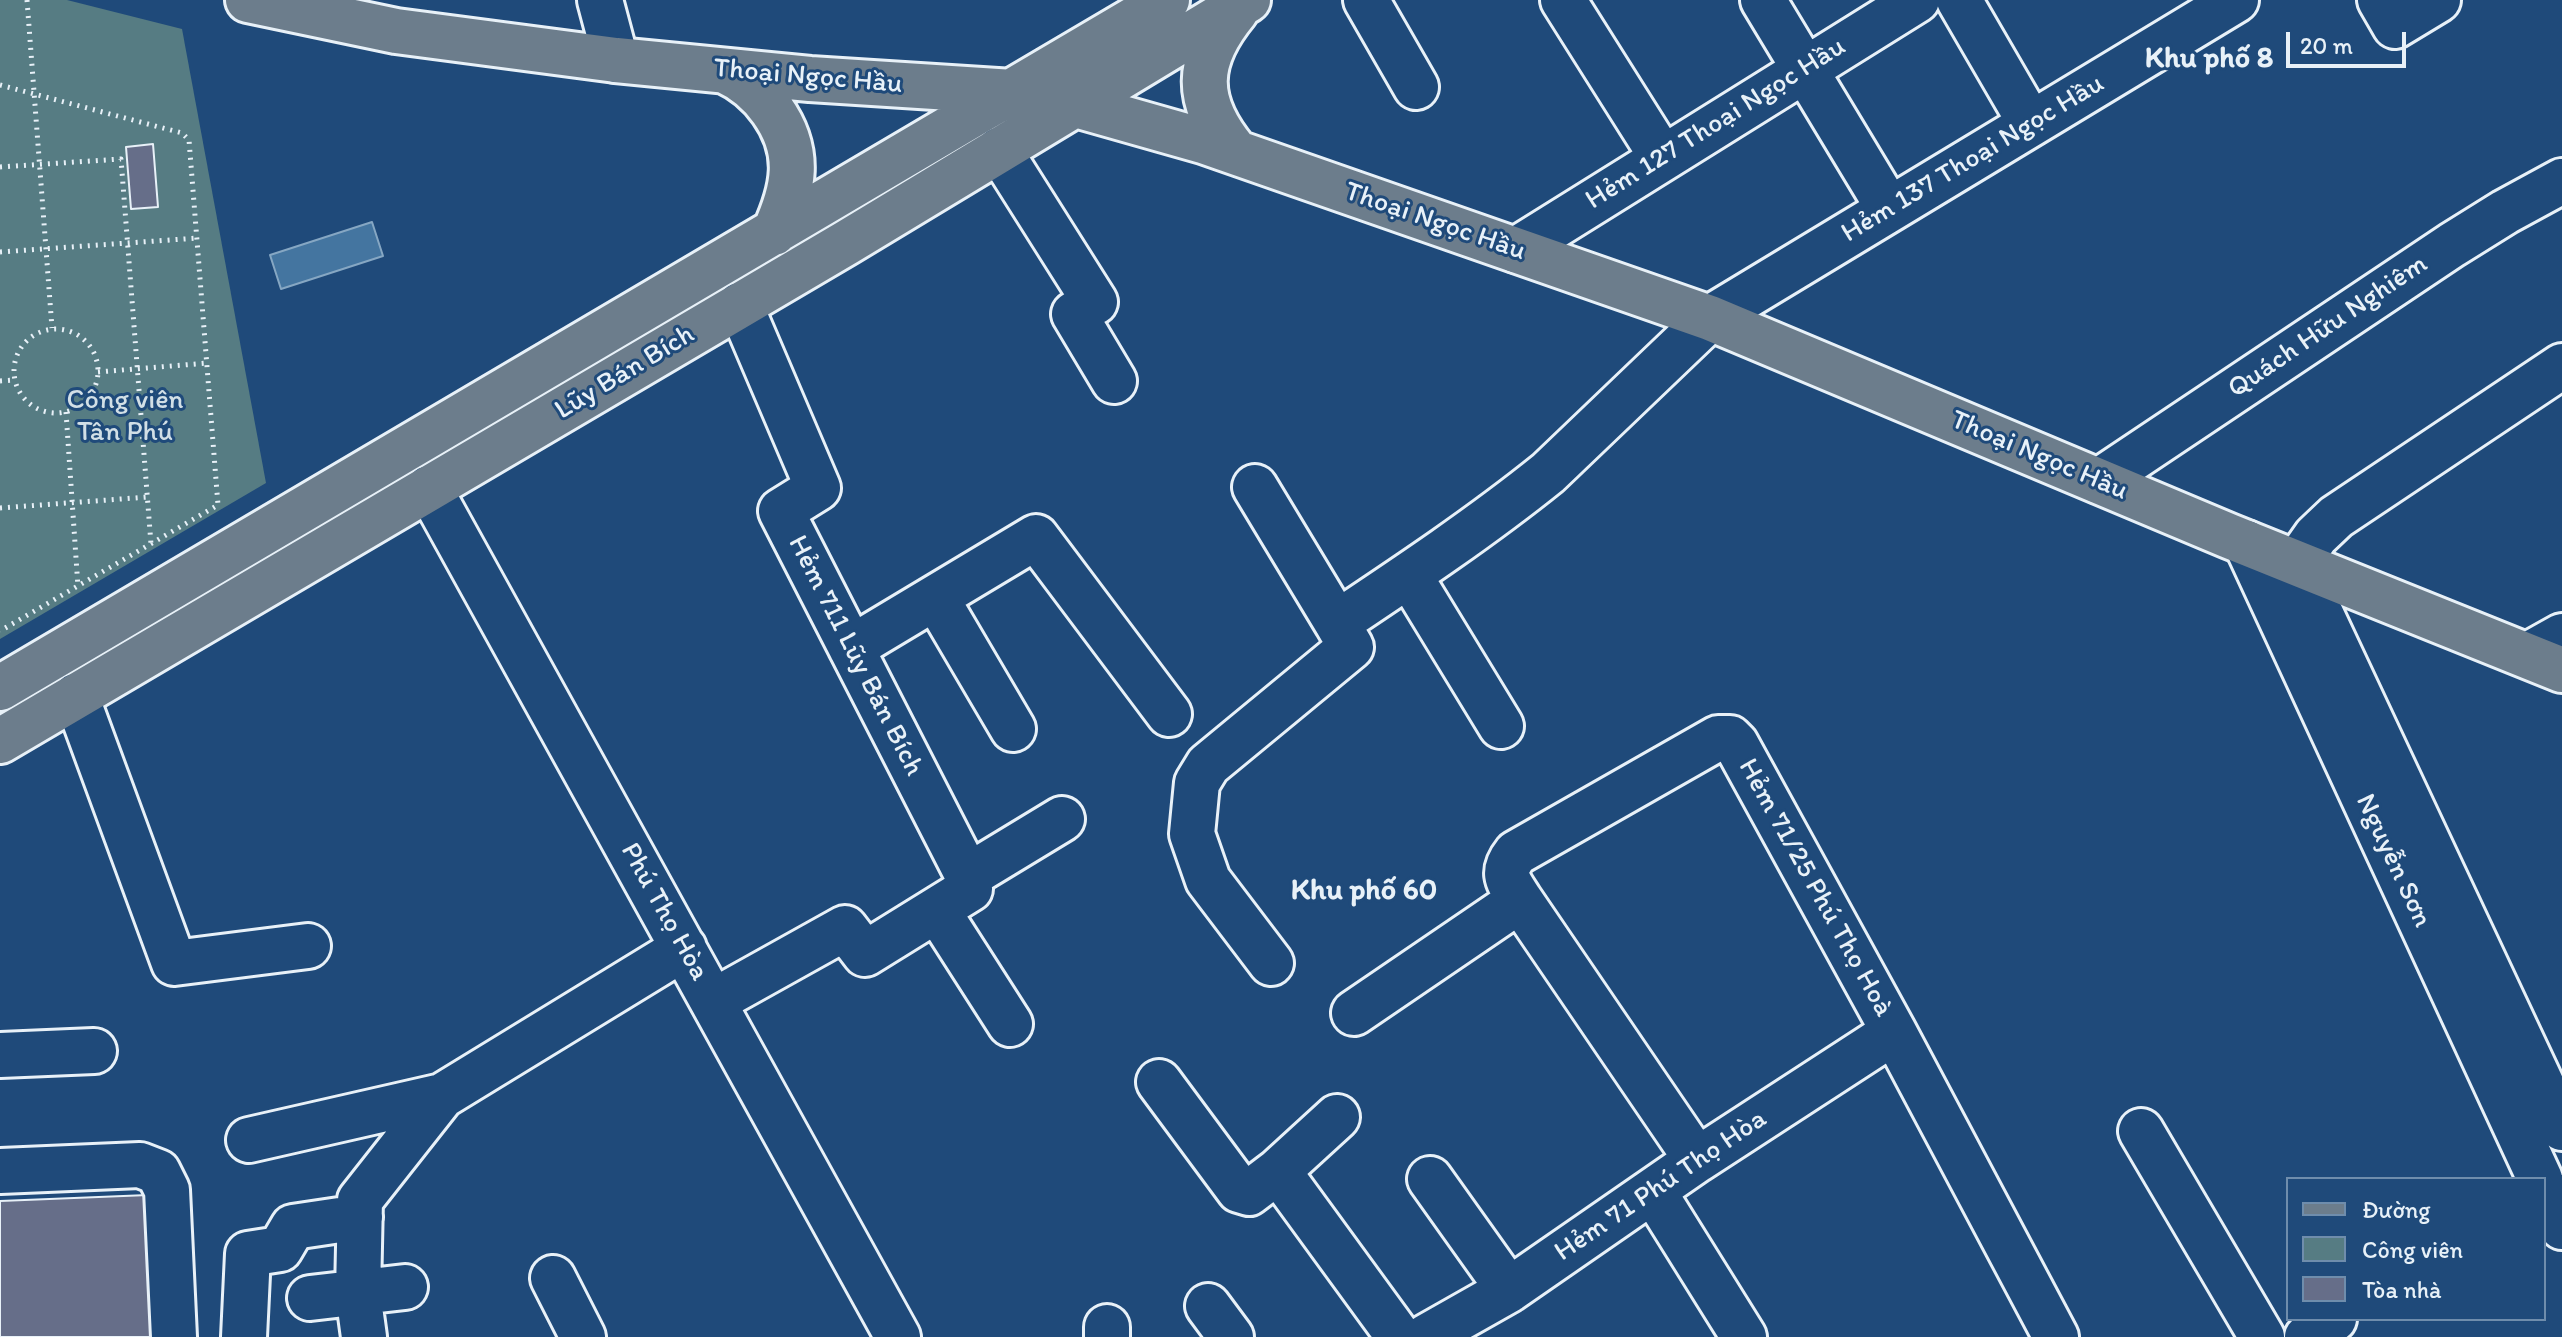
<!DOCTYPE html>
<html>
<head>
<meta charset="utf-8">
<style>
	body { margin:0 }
	#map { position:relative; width:2562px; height:1337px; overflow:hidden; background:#1f4a7a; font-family:Itim,sans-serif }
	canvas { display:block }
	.legend { position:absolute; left:2286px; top:1177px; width:260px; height:144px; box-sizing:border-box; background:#1f4a7a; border:2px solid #6f8dac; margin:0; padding:10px 14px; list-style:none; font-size:24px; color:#e8f1f8 }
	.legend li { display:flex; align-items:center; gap:16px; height:40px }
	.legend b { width:40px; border:2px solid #6f8dac }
	.scale { position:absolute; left:2286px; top:32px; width:120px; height:36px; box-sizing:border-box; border:4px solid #e8f1f8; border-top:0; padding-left:10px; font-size:24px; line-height:28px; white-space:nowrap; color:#e8f1f8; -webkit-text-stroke:6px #1f4a7a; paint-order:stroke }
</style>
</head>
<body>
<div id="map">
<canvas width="2562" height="1337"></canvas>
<ul class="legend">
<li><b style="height:10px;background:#6c7d8c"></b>Đường</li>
<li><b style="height:22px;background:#567c83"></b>Công viên</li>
<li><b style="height:22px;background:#666e89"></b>Tòa nhà</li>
</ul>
<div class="scale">20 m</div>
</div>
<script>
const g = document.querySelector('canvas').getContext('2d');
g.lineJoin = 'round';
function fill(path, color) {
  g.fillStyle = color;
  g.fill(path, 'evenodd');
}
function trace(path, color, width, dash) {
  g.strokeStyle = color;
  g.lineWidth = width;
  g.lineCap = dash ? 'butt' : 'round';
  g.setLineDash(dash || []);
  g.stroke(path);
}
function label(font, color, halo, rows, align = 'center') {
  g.font = font + ' Itim,sans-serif';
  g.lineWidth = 6;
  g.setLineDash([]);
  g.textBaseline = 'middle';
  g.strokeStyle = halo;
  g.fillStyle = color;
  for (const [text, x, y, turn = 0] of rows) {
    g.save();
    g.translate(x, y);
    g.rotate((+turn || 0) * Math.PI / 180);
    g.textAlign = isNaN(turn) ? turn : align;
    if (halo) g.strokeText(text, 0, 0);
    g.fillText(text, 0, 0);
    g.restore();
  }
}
fill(new Path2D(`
	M 0,0 L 67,0 L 182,29 L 266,483 L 0,639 Z`), '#567c83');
const water = new Path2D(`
	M 372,222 L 383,256 L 281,289 L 270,255 Z`);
fill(water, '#4475a0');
trace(water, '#86a7c3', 2);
const building = new Path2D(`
	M 153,144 L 158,207 L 131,209 L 126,147 Z
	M 148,1195 L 154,1337 L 0,1337 L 0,1201 Z`);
fill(building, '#666e89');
trace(building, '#e8f1f8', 2);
const minor = new Path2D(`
	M 600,0 L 616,60
	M 1366,0 L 1416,87
	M 1563,0 L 1662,157
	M 1763,0 L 1889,209
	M 1959,0 L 2031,124
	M 2380,0 L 2395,26 L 2438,0
	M 999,150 L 1095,302 L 1074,314 L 1114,381
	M 1516,250 L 1917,0
	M 740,305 L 818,488 L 781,511 L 968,876 L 1062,819
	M 2562,366 L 2336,517 L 2316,536 L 2297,563 L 2562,1128
	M 2099,481 L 2452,245 L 2505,212 L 2562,181
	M 1255,487 L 1337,623 C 1409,575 1481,527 1548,473 L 1710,318 L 2236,0
	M 429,488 L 898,1337
	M 2246,543 L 2540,1179
	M 1409,575 L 1501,726
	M 936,598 L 1013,729
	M 851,648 L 1036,537 L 1169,714
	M 2528,655 L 2562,636
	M 76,696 L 174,963 L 308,946
	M 937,910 L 1010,1024
	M 1271,963 L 1208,880 L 1192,834 L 1197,783 L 1208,765 L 1351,647 L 1337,623
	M 714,1001 L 845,928 L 865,954 L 970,889 L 968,876
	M 1354,1013 L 1520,900
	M 0,1055 L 94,1051
	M 1159,1082 L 1239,1190 L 1249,1193 L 1278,1171 L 1337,1117
	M 2141,1131 L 2262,1337
	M 249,1140 L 442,1096
	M 1697,1160 L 1520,900 C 1508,881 1500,873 1516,853 L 1718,738 L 1730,738 L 1736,744 L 1894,1032 L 2056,1337
	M 0,1171 L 140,1165 L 158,1172 L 167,1190 L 174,1337
	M 1278,1171 L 1399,1337
	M 1430,1179 L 1509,1290
	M 2544,1188 L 2562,1227
	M 1653,1191 L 1744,1337
	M 553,1278 L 583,1337
	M 310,1298 L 405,1287
	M 1208,1306 L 1231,1337
	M 1107,1327 L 1107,1337
	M 244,1337 L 248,1254 L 280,1249 L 293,1227 L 360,1217
	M 364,1337 L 358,1293 L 360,1200 L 442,1096 L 684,948
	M 1426,1337 L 1509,1290 L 1697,1160 L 1894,1032
	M 2307,1337 L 2334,1319`);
const major = new Path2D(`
	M 248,0 L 396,31 L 616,60 L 810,79 L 1013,92 L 1076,105 L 1203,141 L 1710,318 L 2229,536 L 2562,670
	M 725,71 C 745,80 759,92 772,110 C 802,152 794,189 774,233
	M 1235,151 C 1194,101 1195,61 1236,11
	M 0,688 L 1167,0
	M 0,741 L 846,243 L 1248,0`);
trace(minor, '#e8f1f8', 50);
trace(major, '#e8f1f8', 50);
trace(new Path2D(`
	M 27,0 L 52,328
	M 0,85 L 182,133 L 189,140 L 218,505 L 0,631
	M 0,167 L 121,159 L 151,544
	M 0,252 L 198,238
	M14 371a42 42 0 1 1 84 0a42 42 0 1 1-84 0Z
	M 98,372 L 208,363
	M 0,381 L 15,380
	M 66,412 L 78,587
	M 0,508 L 148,497`), '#e8f1f8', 5, [2, 6]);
trace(minor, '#1f4a7a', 44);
trace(major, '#6c7d8c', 44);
label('28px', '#e8f1f8', '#1f4a7a', [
	["Thoại Ngọc Hầu",808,77,5],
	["Hẻm 127 Thoại Ngọc Hầu",1716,124,-32],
	["Hẻm 137 Thoại Ngọc Hầu",1973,159,-31],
	["Thoại Ngọc Hầu",1435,222,19],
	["Quách Hữu Nghiêm",2328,327,-34],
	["Lũy Bán Bích",625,373,-31],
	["Thoại Ngọc Hầu",2039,456,23],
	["Hẻm 711 Lũy Bán Bích",855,656,63],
	["Nguyễn Sơn",2393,861,65],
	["Hẻm 71/25 Phú Thọ Hoà",1815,888,61],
	["Phú Thọ Hòa",664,912,61],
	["Hẻm 71 Phú Thọ Hòa",1661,1186,-34]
]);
label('28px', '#d2dfe6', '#1f4a7a', [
	["Công viên",125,401],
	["Tân Phú",125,433]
]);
label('bold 30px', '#e8f1f8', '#1f4a7a', [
	["Khu phố 8",2209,59],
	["Khu phố 60",1364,891]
]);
</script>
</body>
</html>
